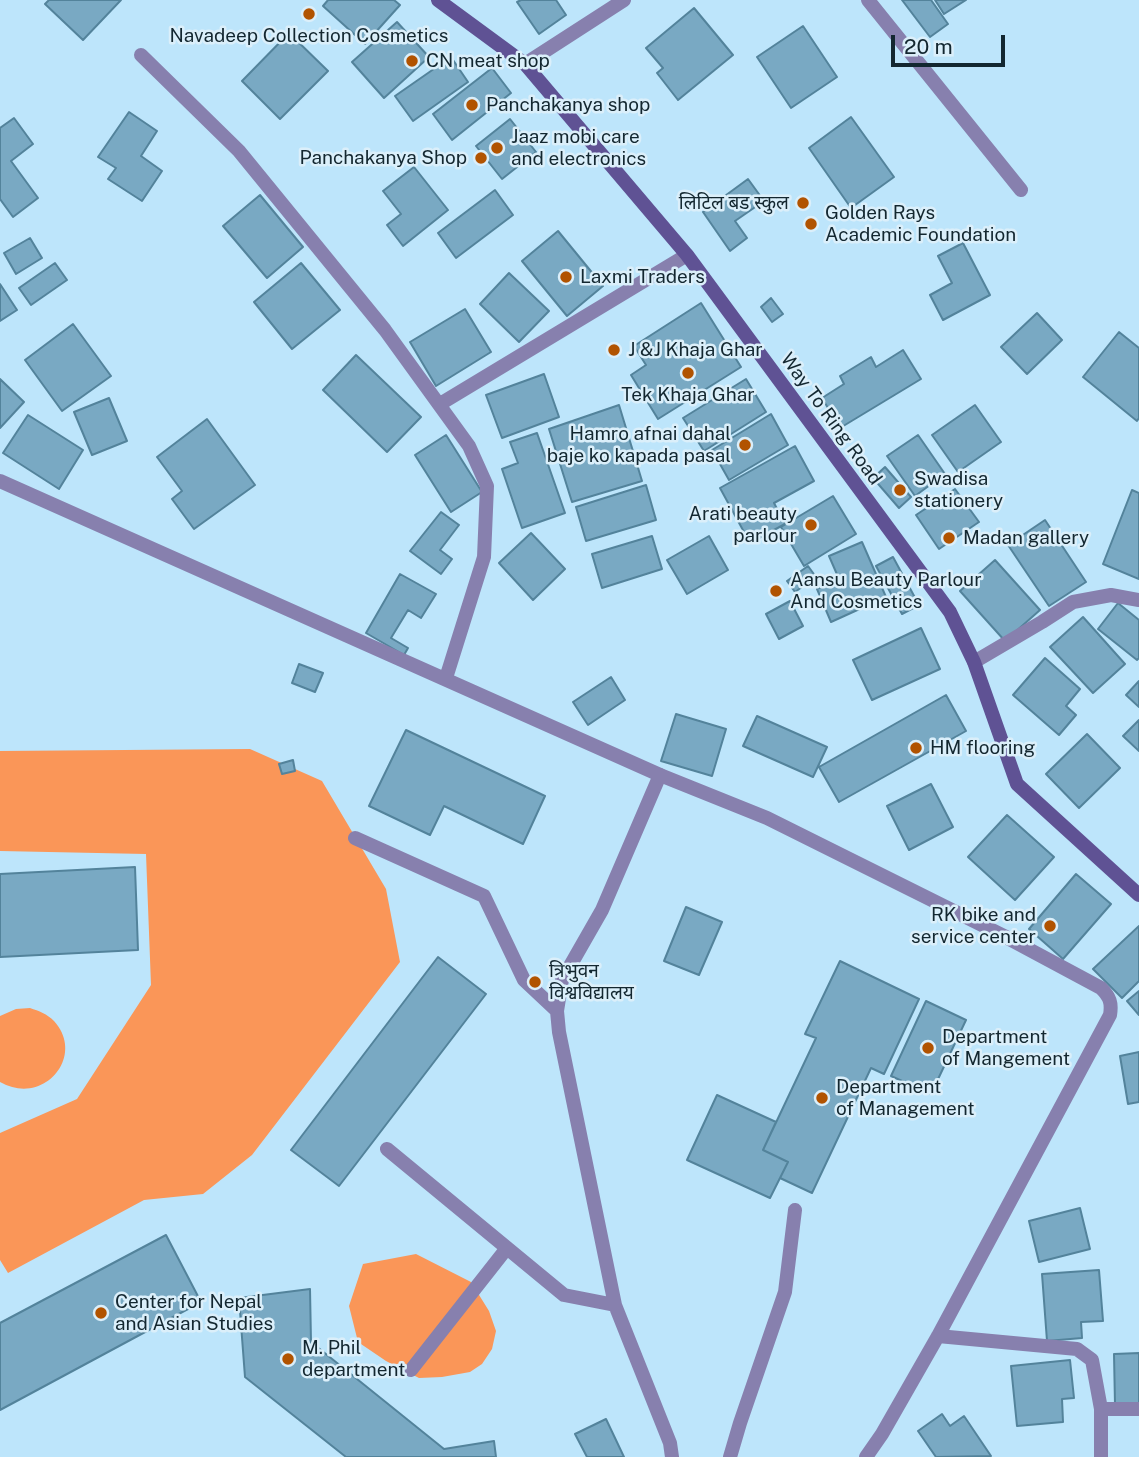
<!DOCTYPE html>
<html>
<head>
<meta charset="utf-8">
<style>
	body { margin:0 }
	#map { position:relative; width:1139px; height:1457px; overflow:hidden; background:#bde5fb; font-family:"Public Sans",sans-serif }
	canvas { display:block }
	.scale { position:absolute; left:891px; top:35px; width:114px; height:32px; box-sizing:border-box; border:4px solid #132730; border-top:0; padding-left:9px; font-size:21px; line-height:24px; white-space:nowrap; color:#132730; -webkit-text-stroke:5px #dbeffa; paint-order:stroke }
</style>
</head>
<body>
<div id="map">
<canvas width="1139" height="1457"></canvas>
<div class="scale">20 m</div>
</div>
<script>
const g = document.querySelector('canvas').getContext('2d');
g.lineJoin = 'round';
function fill(path, color) {
  g.fillStyle = color;
  g.fill(path, 'evenodd');
}
function trace(path, color, width, dash) {
  g.strokeStyle = color;
  g.lineWidth = width;
  g.lineCap = dash ? 'butt' : 'round';
  g.setLineDash(dash || []);
  g.stroke(path);
}
function label(font, color, halo, rows, align = 'center') {
  g.font = font + ' "Public Sans","Noto Sans Devanagari",sans-serif';
  g.lineWidth = 5;
  g.setLineDash([]);
  g.textBaseline = 'middle';
  g.strokeStyle = halo;
  g.fillStyle = color;
  for (const [text, x, y, turn = 0] of rows) {
    g.save();
    g.translate(x, y);
    g.rotate((+turn || 0) * Math.PI / 180);
    g.textAlign = isNaN(turn) ? turn : align;
    if (halo) g.strokeText(text, 0, 0);
    g.fillText(text, 0, 0);
    g.restore();
  }
}
fill(new Path2D(`
	M 250,749 L 322,781 L 386,889 L 400,962 L 252,1155 L 203,1194 L 144,1200 L 8,1273 L 0,1260 L 0,1133 L 77,1099 L 151,985 L 146,854 L 0,851 L 0,751 Z
	M 30,1008 C 39,1011 47,1014 54,1021 C 86,1056 44,1107 0,1082 L 0,1016 L 16,1009 Z
	M 416,1254 L 471,1282 L 489,1311 L 496,1331 L 492,1349 L 482,1364 L 470,1372 L 442,1377 L 419,1378 L 386,1361 L 358,1342 L 349,1306 L 363,1264 Z`), '#fa9658');
const building = new Path2D(`
	M 49,0 L 121,0 L 83,40 L 45,4 Z
	M 328,0 L 394,0 L 400,5 L 365,44 L 323,6 Z
	M 521,0 L 556,0 L 566,15 L 539,34 L 517,2 Z
	M 902,0 L 931,0 L 948,24 L 930,37 Z
	M 935,0 L 966,0 L 944,14 Z
	M 694,8 L 733,55 L 678,100 L 657,73 L 663,68 L 646,48 Z
	M 397,22 L 429,57 L 384,98 L 352,62 Z
	M 803,26 L 837,77 L 791,108 L 757,57 Z
	M 289,33 L 328,71 L 280,119 L 242,81 Z
	M 451,57 L 468,82 L 413,121 L 395,96 Z
	M 492,68 L 511,93 L 452,140 L 433,114 Z
	M 129,112 L 157,131 L 141,156 L 162,171 L 142,201 L 108,179 L 116,168 L 98,157 Z
	M 851,117 L 894,177 L 851,208 L 809,148 Z
	M 14,118 L 33,144 L 11,161 L 38,198 L 13,217 L 0,199 L 0,128 Z
	M 510,119 L 536,152 L 502,179 L 476,146 Z
	M 414,167 L 448,210 L 403,246 L 387,225 L 401,214 L 383,191 Z
	M 748,179 L 764,201 L 735,221 L 747,238 L 730,251 L 703,212 Z
	M 495,190 L 513,215 L 456,258 L 438,233 Z
	M 260,195 L 303,247 L 267,278 L 223,226 Z
	M 558,231 L 603,286 L 567,316 L 522,261 Z
	M 30,238 L 42,258 L 16,274 L 4,253 Z
	M 963,243 L 990,295 L 943,320 L 930,295 L 952,283 L 938,256 Z
	M 55,263 L 67,280 L 31,305 L 19,288 Z
	M 301,263 L 340,310 L 292,349 L 254,302 Z
	M 509,273 L 549,311 L 519,342 L 480,304 Z
	M 0,284 L 17,310 L 0,321 Z
	M 771,298 L 783,314 L 772,322 L 761,307 Z
	M 701,303 L 741,367 L 658,419 L 631,375 L 646,365 L 634,346 Z
	M 465,309 L 491,352 L 436,386 L 410,342 Z
	M 1037,313 L 1062,340 L 1027,374 L 1001,347 Z
	M 73,324 L 111,376 L 62,411 L 25,360 Z
	M 1119,332 L 1139,348 L 1139,418 L 1137,421 L 1083,377 Z
	M 903,350 L 921,379 L 840,428 L 822,398 L 844,384 L 840,376 L 871,357 L 876,367 Z
	M 356,355 L 421,417 L 387,452 L 323,390 Z
	M 544,374 L 559,417 L 502,438 L 486,395 Z
	M 0,379 L 24,402 L 0,428 Z
	M 746,379 L 766,412 L 704,451 L 683,418 Z
	M 109,398 L 127,441 L 92,455 L 74,412 Z
	M 619,405 L 642,481 L 572,502 L 549,429 Z
	M 975,405 L 1001,442 L 958,472 L 932,435 Z
	M 771,414 L 788,445 L 729,480 L 712,450 Z
	M 28,415 L 83,450 L 59,489 L 3,453 Z
	M 207,419 L 255,485 L 194,529 L 172,499 L 182,491 L 157,457 Z
	M 537,433 L 565,513 L 522,528 L 502,469 L 518,463 L 510,442 Z
	M 446,435 L 482,492 L 451,512 L 415,455 Z
	M 918,435 L 945,474 L 915,496 L 887,456 Z
	M 795,446 L 814,481 L 774,503 L 785,524 L 750,543 L 720,488 Z
	M 885,467 L 911,497 L 899,508 L 873,478 Z
	M 646,485 L 656,520 L 586,541 L 576,507 Z
	M 955,489 L 979,522 L 939,549 L 916,515 Z
	M 1132,490 L 1139,493 L 1139,579 L 1103,564 Z
	M 833,496 L 856,534 L 804,566 L 781,527 Z
	M 441,512 L 459,525 L 440,550 L 452,559 L 441,574 L 410,551 Z
	M 1045,520 L 1086,582 L 1049,606 L 1008,545 Z
	M 531,533 L 565,569 L 533,600 L 499,563 Z
	M 652,536 L 662,569 L 602,588 L 592,554 Z
	M 709,536 L 728,570 L 687,594 L 667,560 Z
	M 862,542 L 886,597 L 831,622 L 817,589 L 839,579 L 829,556 Z
	M 893,557 L 919,605 L 902,614 L 876,566 Z
	M 995,560 L 1040,610 L 1005,641 L 960,591 Z
	M 808,566 L 816,577 L 795,592 L 787,581 Z
	M 400,574 L 436,594 L 421,618 L 408,610 L 391,638 L 408,648 L 404,655 L 366,633 Z
	M 790,601 L 803,626 L 779,639 L 766,614 Z
	M 1118,603 L 1139,620 L 1139,658 L 1137,660 L 1098,629 Z
	M 1083,617 L 1125,664 L 1093,693 L 1050,647 Z
	M 921,628 L 940,669 L 872,700 L 853,660 Z
	M 1045,658 L 1080,689 L 1066,706 L 1076,715 L 1059,735 L 1013,695 Z
	M 299,664 L 323,673 L 315,692 L 292,683 Z
	M 611,677 L 625,700 L 588,725 L 573,702 Z
	M 1139,681 L 1139,707 L 1126,695 Z
	M 946,695 L 966,731 L 839,802 L 819,767 Z
	M 676,714 L 726,729 L 712,776 L 661,761 Z
	M 757,716 L 827,747 L 813,777 L 743,746 Z
	M 1139,720 L 1139,751 L 1123,736 Z
	M 406,730 L 545,796 L 523,844 L 444,806 L 430,835 L 369,806 Z
	M 1087,734 L 1120,768 L 1079,808 L 1046,774 Z
	M 293,760 L 295,771 L 282,774 L 279,764 Z
	M 931,784 L 953,827 L 909,850 L 887,806 Z
	M 1007,815 L 1054,857 L 1015,900 L 968,857 Z
	M 135,867 L 138,950 L 0,957 L 0,874 Z
	M 1076,874 L 1111,904 L 1063,959 L 1029,929 Z
	M 686,907 L 722,922 L 699,975 L 664,961 Z
	M 1139,926 L 1139,981 L 1122,998 L 1093,969 Z
	M 438,957 L 486,994 L 339,1186 L 291,1150 Z
	M 840,961 L 919,999 L 884,1074 L 871,1068 L 812,1193 L 780,1178 L 788,1162 L 763,1150 L 816,1038 L 805,1034 Z
	M 1139,991 L 1139,1015 L 1127,1001 Z
	M 926,1001 L 966,1020 L 931,1094 L 891,1076 Z
	M 1139,1052 L 1139,1102 L 1128,1104 L 1120,1056 Z
	M 717,1095 L 776,1122 L 763,1150 L 788,1162 L 770,1198 L 687,1160 Z
	M 1080,1208 L 1090,1249 L 1039,1262 L 1029,1221 Z
	M 166,1235 L 201,1302 L 0,1410 L 0,1323 Z
	M 1099,1270 L 1103,1321 L 1081,1322 L 1082,1338 L 1047,1341 L 1042,1274 Z
	M 310,1289 L 311,1342 L 444,1449 L 494,1441 L 496,1457 L 346,1457 L 245,1377 L 239,1298 Z
	M 1139,1353 L 1139,1405 L 1115,1405 L 1114,1354 Z
	M 1070,1360 L 1074,1398 L 1062,1399 L 1063,1422 L 1017,1426 L 1011,1366 Z
	M 942,1414 L 950,1426 L 964,1416 L 991,1456 L 936,1457 L 918,1431 Z
	M 606,1419 L 624,1457 L 587,1457 L 575,1434 Z`);
fill(building, '#79a9c3');
trace(building, '#53839b', 2);
trace(new Path2D(`
	M 355,838 L 484,896 L 524,980 L 557,1011
	M 387,1149 L 564,1295 L 615,1305 L 670,1443 L 672,1457
	M 615,1305 L 559,1032 L 557,1011 L 562,980 L 602,910 L 660,775
	M 411,1370 L 507,1248
	M 730,1457 L 740,1423 L 785,1292 L 795,1210`), '#8780ae', 14);
trace(new Path2D(`
	M 868,0 L 1021,190
	M 141,55 L 239,151 L 385,330 L 469,446 L 487,486 L 484,557 L 446,678
	M 525,64 L 624,0
	M 440,404 L 687,255
	M 0,481 L 660,775 L 767,818 L 1004,936 L 1101,988 C 1110,997 1112,1003 1110,1015 L 938,1336 L 882,1434 L 866,1457
	M 974,662 L 1042,622 L 1073,602 L 1111,595 L 1139,600
	M 938,1336 L 1077,1349 L 1092,1360 L 1101,1409 L 1139,1409
	M 1101,1409 L 1101,1457`), '#8780ae', 14);
trace(new Path2D(`
	M 438,0 L 525,64 L 687,255 L 950,612 L 974,662 L 1017,784 L 1139,895`), '#5f5294', 14);
for (const [x, y, r, color] of [
	[309,14,7,"#b15300"],
	[412,61,7,"#b15300"],
	[472,105,7,"#b15300"],
	[497,148,7,"#b15300"],
	[481,158,7,"#b15300"],
	[803,203,7,"#b15300"],
	[811,224,7,"#b15300"],
	[566,277,7,"#b15300"],
	[614,350,7,"#b15300"],
	[688,373,7,"#b15300"],
	[745,445,7,"#b15300"],
	[900,490,7,"#b15300"],
	[811,525,7,"#b15300"],
	[949,538,7,"#b15300"],
	[776,591,7,"#b15300"],
	[916,748,7,"#b15300"],
	[1050,926,7,"#b15300"],
	[535,982,7,"#b15300"],
	[928,1048,7,"#b15300"],
	[822,1098,7,"#b15300"],
	[101,1313,7,"#b15300"],
	[288,1359,7,"#b15300"]
]) {
  const dot = new Path2D();
  dot.arc(x, y, r, 0, 2 * Math.PI);
  g.fillStyle = color;
  g.fill(dot);
  trace(dot, '#dbeffa', 2.5);
}
label('19px', '#132730', '#dbeffa', [
	["Navadeep Collection Cosmetics",309,36,"center"],
	["CN meat shop",426,61],
	["Panchakanya shop",486,105],
	["Jaaz mobi care",511,137],
	["and electronics",511,159],
	["Panchakanya Shop",467,158,"right"],
	["लिटिल बड स्कुल",789,203,"right"],
	["Golden Rays",825,213],
	["Academic Foundation",825,235],
	["Laxmi Traders",580,277],
	["J &J Khaja Ghar",628,350],
	["Tek Khaja Ghar",688,395,"center"],
	["Hamro afnai dahal",731,434,"right"],
	["baje ko kapada pasal",731,456,"right"],
	["Swadisa",914,479],
	["stationery",914,501],
	["Arati beauty",797,514,"right"],
	["parlour",797,536,"right"],
	["Madan gallery",963,538],
	["Aansu Beauty Parlour",790,580],
	["And Cosmetics",790,602],
	["HM flooring",930,748],
	["RK bike and",1036,915,"right"],
	["service center",1036,937,"right"],
	["त्रिभुवन",549,971],
	["विश्वविद्यालय",549,993],
	["Department",942,1037],
	["of Mangement",942,1059],
	["Department",836,1087],
	["of Management",836,1109],
	["Center for Nepal",115,1302],
	["and Asian Studies",115,1324],
	["M. Phil",302,1348],
	["department",302,1370]
], 'left');
label('19px', '#132730', '#dbeffa', [
	["Way To Ring Road",831,419,54]
]);
</script>
</body>
</html>
